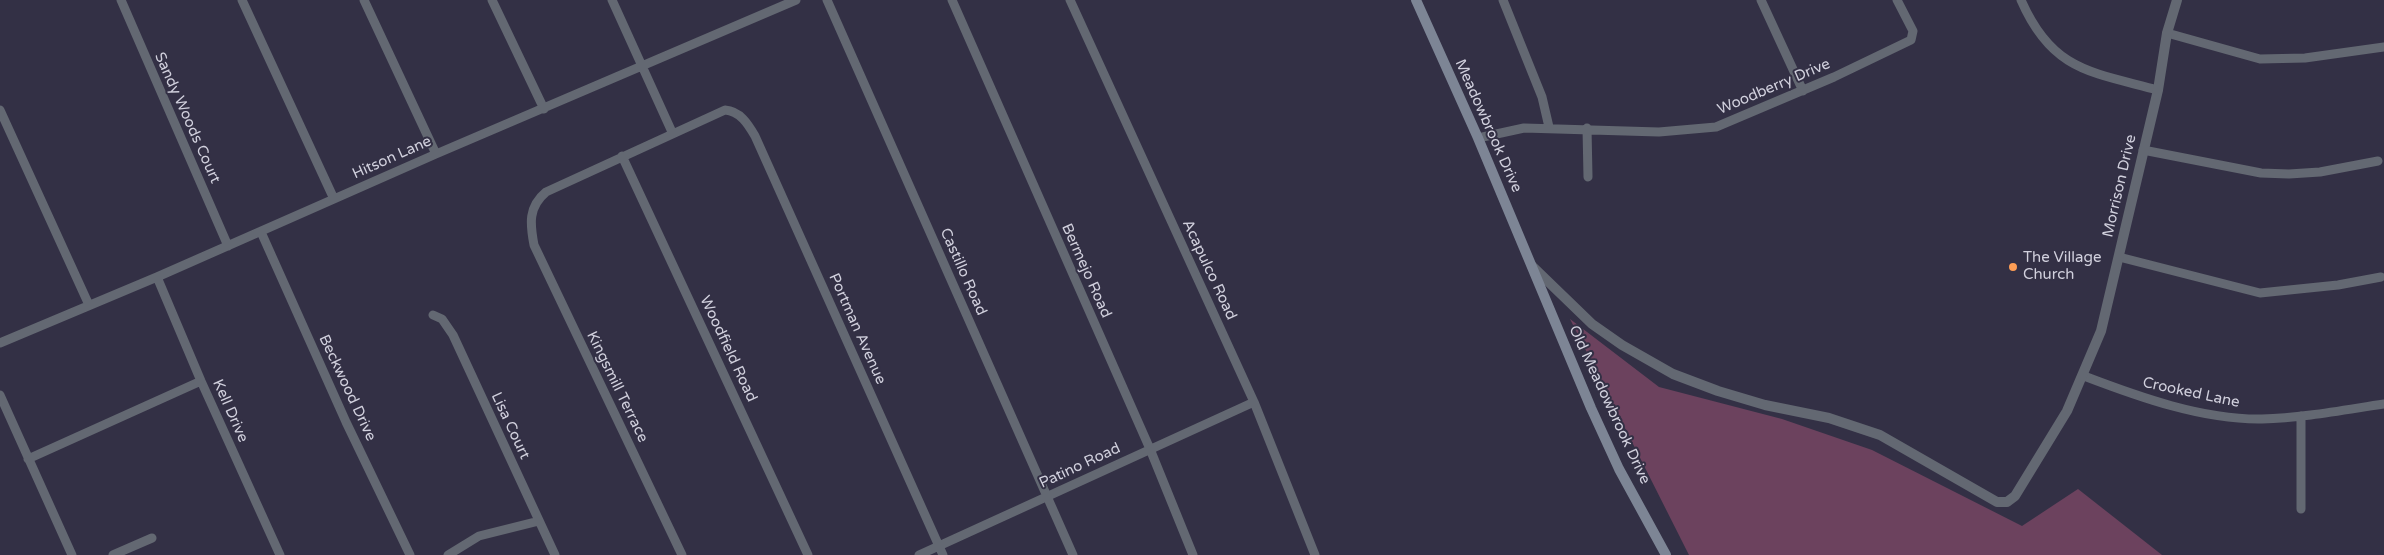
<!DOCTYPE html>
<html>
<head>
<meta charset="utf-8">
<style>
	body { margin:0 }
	canvas { display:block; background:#333045 }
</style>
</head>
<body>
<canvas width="2384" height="555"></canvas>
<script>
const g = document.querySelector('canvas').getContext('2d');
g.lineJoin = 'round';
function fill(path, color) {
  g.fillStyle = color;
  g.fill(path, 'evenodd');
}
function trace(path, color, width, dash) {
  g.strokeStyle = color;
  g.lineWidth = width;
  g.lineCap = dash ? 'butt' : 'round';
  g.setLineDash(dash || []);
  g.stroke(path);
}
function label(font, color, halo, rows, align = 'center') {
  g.font = font + ' "Varela Round",sans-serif';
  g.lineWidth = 4;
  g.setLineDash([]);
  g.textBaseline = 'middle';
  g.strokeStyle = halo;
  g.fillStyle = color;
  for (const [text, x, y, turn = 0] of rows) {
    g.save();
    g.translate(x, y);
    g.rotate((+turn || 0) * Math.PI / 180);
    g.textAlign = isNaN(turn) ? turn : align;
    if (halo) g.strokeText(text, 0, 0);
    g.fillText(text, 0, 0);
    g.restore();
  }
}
fill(new Path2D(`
	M 1570,319 L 1659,387 L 1782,419 L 1872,450 L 2022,526 L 2078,489 L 2162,555 L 1689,555 Z`), '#6c425e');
trace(new Path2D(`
	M 121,0 L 228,246
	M 242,0 L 334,199
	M 364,0 L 436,154
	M 492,0 L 544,109
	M 612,0 L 672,132
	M 827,0 L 1073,555
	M 952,0 L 1150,449 L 1193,555
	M 1070,0 L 1254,402 L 1315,555
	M 1503,0 L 1542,97 L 1549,127
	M 1761,0 L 1803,91
	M 2021,0 C 2052,71 2091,72 2158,90
	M 2167,33 L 2260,59 L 2305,58 L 2384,47
	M 0,110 L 89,305
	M 1587,128 L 1588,177
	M 1478,138 L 1524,128 L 1659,132 L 1716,127 L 1834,77 L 1911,40 L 1913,31 L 1897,0
	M 2143,150 L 2261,173 L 2289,174 L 2320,172 L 2378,161
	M 622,156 L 808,555
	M 261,232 L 346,422 L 410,555
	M 2119,257 L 2260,293 L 2338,285 L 2381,277
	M 157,277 L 201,381 L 280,555
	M 433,315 L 442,319 L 453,335 L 555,555
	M 0,343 L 157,277 L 436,154 L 796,0
	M 2084,376 C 2139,397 2203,420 2262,419 C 2303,418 2344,410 2384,404
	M 0,395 L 72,555
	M 28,459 L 201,381
	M 2301,509 L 2301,416
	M 113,555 L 152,538
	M 448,555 L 479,536 L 539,521
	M 682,555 L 534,245 C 530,224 528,207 546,192 L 725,110 C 740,111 748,124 755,136 L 943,555
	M 919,555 L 1254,402`), '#636872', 9);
trace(new Path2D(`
	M 1532,266 L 1592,324 L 1622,345 L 1673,374 L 1718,391 L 1765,405 L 1829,418 L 1880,435 L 1997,502 L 2007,502 L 2015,496 L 2067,411 L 2101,331 L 2158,90 L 2167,33 L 2177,0`), '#636872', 10);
trace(new Path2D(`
	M 1416,0 L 1478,138 L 1591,408 L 1619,469 L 1666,555`), '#7d8595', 10);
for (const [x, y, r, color] of [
	[2013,267,5,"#fd9d55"]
]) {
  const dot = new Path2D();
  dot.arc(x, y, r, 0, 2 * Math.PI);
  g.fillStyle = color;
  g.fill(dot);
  trace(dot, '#333045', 2);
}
label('15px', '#d1d0dd', '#333045', [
	["Woodberry Drive",1774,87,-23],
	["Sandy Woods Court",187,118,66],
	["Meadowbrook Drive",1488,126,66],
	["Hitson Lane",392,158,-24],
	["Morrison Drive",2120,186,-77],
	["Acapulco Road",1209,270,65],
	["Bermejo Road",1086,271,66],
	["Castillo Road",963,272,66],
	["Portman Avenue",857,329,66],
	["Woodfield Road",728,349,65],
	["Kingsmill Terrace",617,387,64],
	["Beckwood Drive",347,388,65],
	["Crooked Lane",2191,393,12],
	["Old Meadowbrook Drive",1609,405,65],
	["Kell Drive",230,411,66],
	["Lisa Court",510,426,65],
	["Patino Road",1080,466,-25]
]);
label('15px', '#d1d0dd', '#333045', [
	["The Village",2023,258],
	["Church",2023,275]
], 'left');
</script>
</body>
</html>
